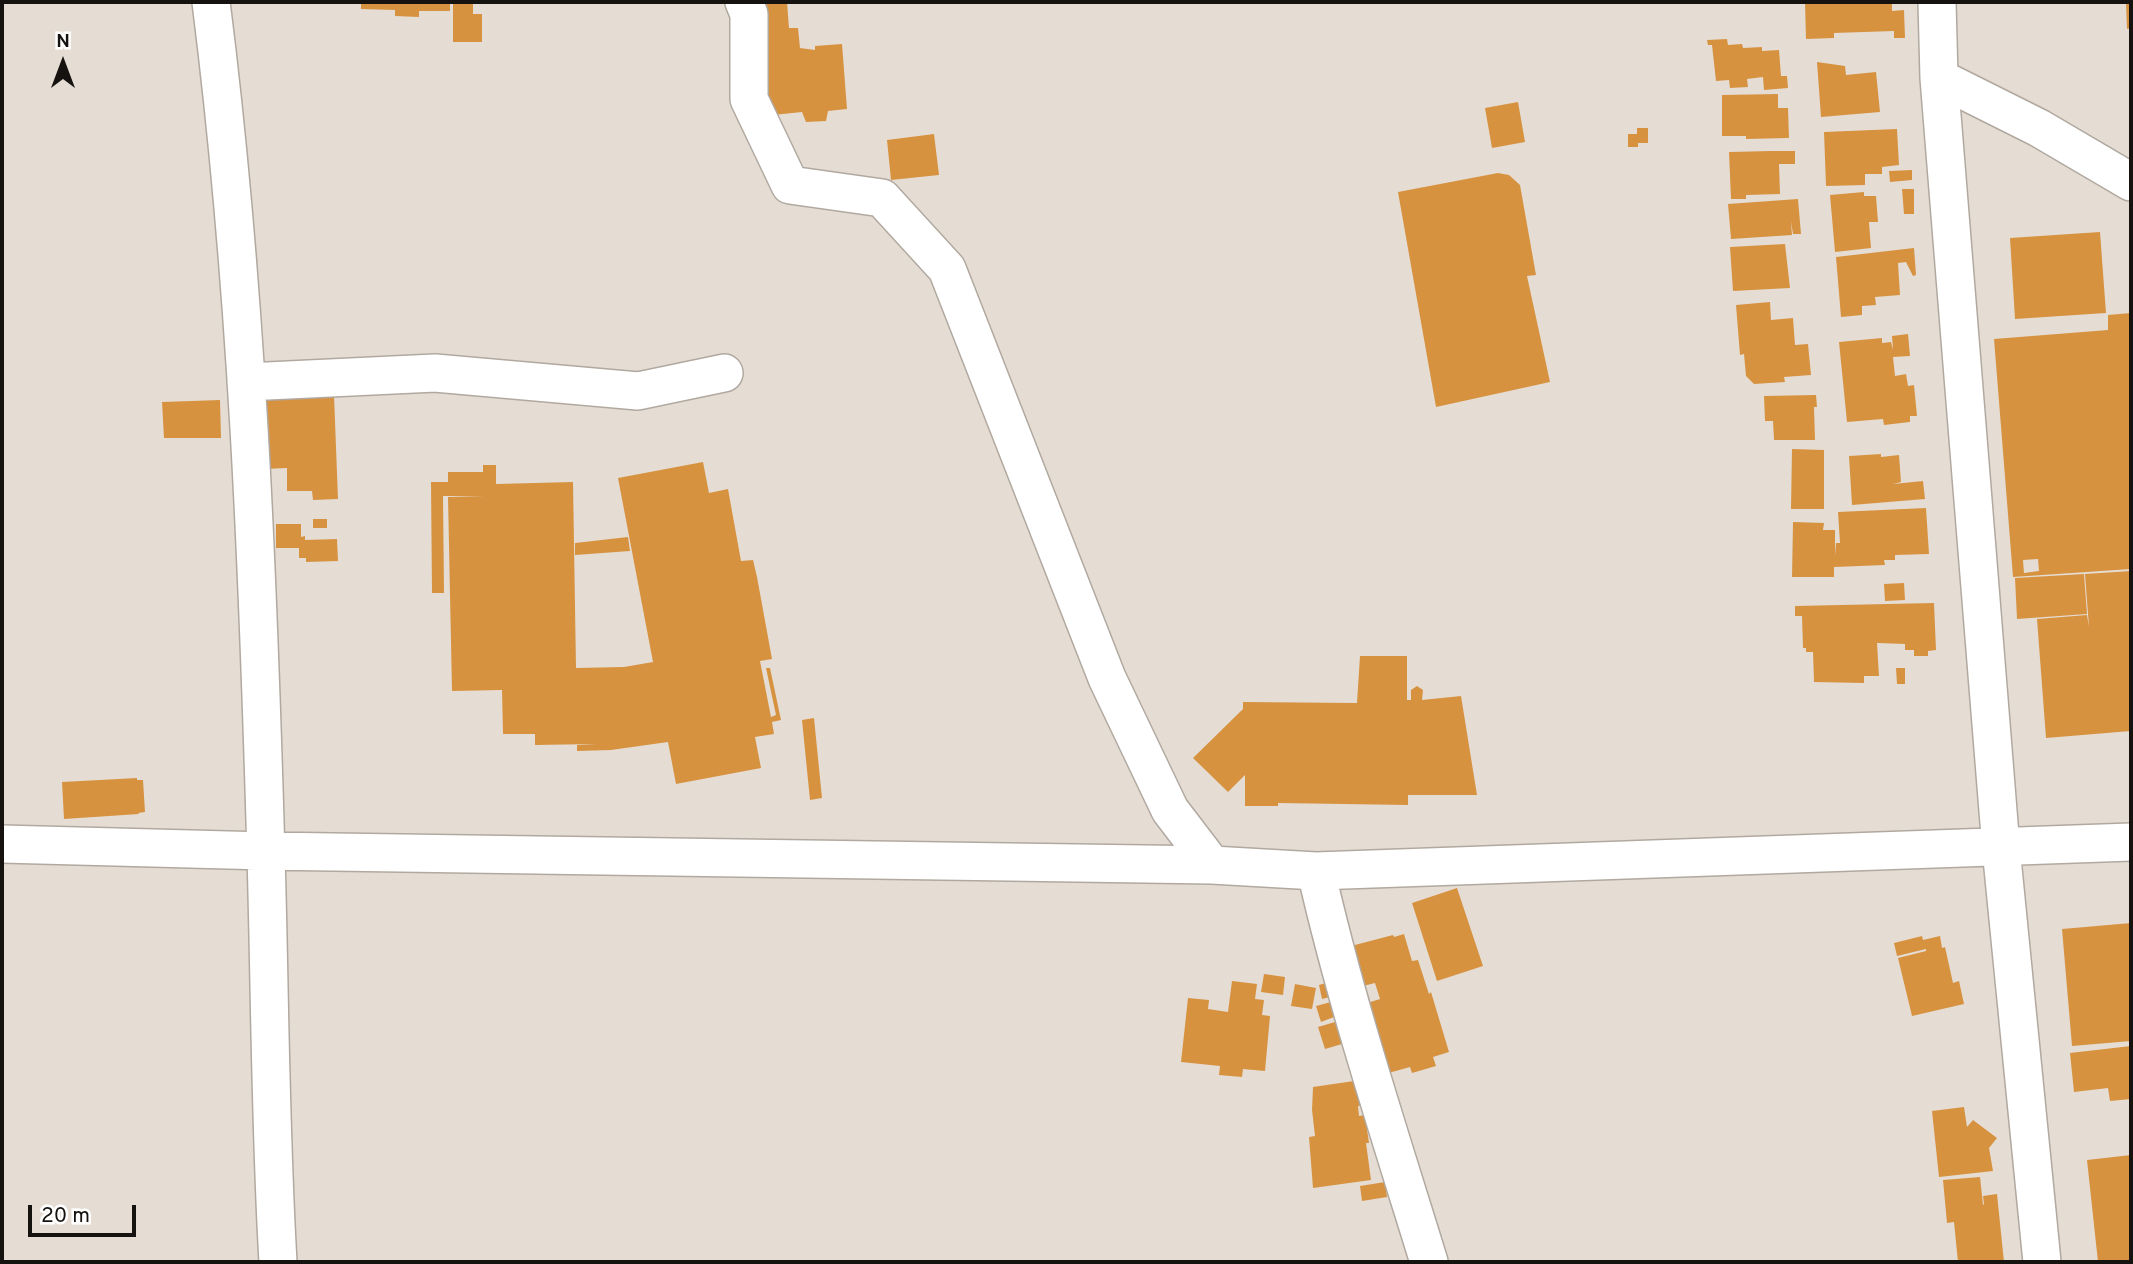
<!DOCTYPE html>
<html>
<head>
<meta charset="utf-8">
<style>
	body { margin:0 }
	#map { position:relative; width:2133px; height:1264px; overflow:hidden; background:#e5ddd4; font-family:Overpass,sans-serif }
	canvas { display:block }
	.frame { position:absolute; inset:0; border:4px solid #15120f; pointer-events:none }
	.north { position:absolute; left:28px; top:28px; width:70px; height:70px; -webkit-text-stroke:5px #fff; paint-order:stroke; rotate:0deg; font-size:19px; font-weight:700; line-height:28px; text-align:center; color:#15120f }
	.north::after { content:''; display:block; margin:auto; width:24px; height:32px; background:#15120f; clip-path:polygon(50% 0,100% 100%,50% 72%,0 100%) }
	.scale { position:absolute; left:28px; top:1205px; width:108px; height:32px; box-sizing:border-box; border:4px solid #15120f; border-top:0; padding-left:9px; font-size:21px; line-height:24px; white-space:nowrap; color:#15120f; -webkit-text-stroke:5px #fff; paint-order:stroke }
</style>
</head>
<body>
<div id="map">
<canvas width="2133" height="1264"></canvas>
<div class="frame"></div>
<div class="north">N</div>
<div class="scale">20 m</div>
</div>
<script>
const g = document.querySelector('canvas').getContext('2d');
g.lineJoin = 'round';
function fill(path, color) {
  g.fillStyle = color;
  g.fill(path, 'evenodd');
}
function trace(path, color, width, dash) {
  g.strokeStyle = color;
  g.lineWidth = width;
  g.lineCap = dash ? 'butt' : 'round';
  g.setLineDash(dash || []);
  g.stroke(path);
}
fill(new Path2D(`
	M 361,2 L 450,2 L 450,11 L 419,11 L 419,17 L 395,16 L 395,10 L 361,9 Z
	M 453,2 L 473,2 L 473,14 L 482,14 L 482,42 L 453,42 Z
	M 761,2 L 787,2 L 789,28 L 798,28 L 800,48 L 815,50 L 815,46 L 842,44 L 847,109 L 828,111 L 826,121 L 806,122 L 802,112 L 773,115 L 772,105 L 768,105 Z
	M 1805,2 L 1892,2 L 1892,11 L 1904,10 L 1905,38 L 1894,38 L 1894,31 L 1834,33 L 1834,38 L 1806,39 Z
	M 2126,2 L 2131,2 L 2131,28 L 2127,29 Z
	M 1727,39 L 1728,45 L 1742,44 L 1743,48 L 1762,47 L 1762,51 L 1779,50 L 1781,76 L 1787,76 L 1788,88 L 1764,90 L 1763,77 L 1747,79 L 1748,87 L 1730,88 L 1729,80 L 1716,81 L 1712,45 L 1708,45 L 1707,40 Z
	M 1817,62 L 1845,66 L 1846,75 L 1876,72 L 1880,112 L 1821,117 Z
	M 1778,94 L 1778,108 L 1788,108 L 1789,138 L 1746,139 L 1746,136 L 1722,136 L 1722,95 Z
	M 1518,102 L 1525,142 L 1492,148 L 1485,108 Z
	M 1637,128 L 1648,128 L 1648,143 L 1638,143 L 1638,147 L 1628,147 L 1628,134 L 1637,134 Z
	M 1897,129 L 1899,165 L 1882,167 L 1882,174 L 1865,174 L 1865,185 L 1826,186 L 1824,132 Z
	M 934,134 L 939,175 L 891,180 L 887,140 Z
	M 1771,151 L 1795,151 L 1795,164 L 1779,164 L 1780,194 L 1746,195 L 1746,199 L 1731,199 L 1729,152 Z
	M 1912,170 L 1912,180 L 1890,182 L 1889,171 Z
	M 1498,173 L 1509,175 L 1520,185 L 1536,275 L 1527,276 L 1550,382 L 1436,407 L 1398,192 Z
	M 1902,189 L 1914,189 L 1914,214 L 1904,214 Z
	M 1864,192 L 1864,196 L 1876,196 L 1878,222 L 1869,222 L 1871,248 L 1835,252 L 1830,195 Z
	M 1798,199 L 1801,234 L 1793,234 L 1791,221 L 1792,235 L 1731,239 L 1728,204 Z
	M 2100,232 L 2106,313 L 2015,319 L 2010,238 Z
	M 1785,244 L 1790,288 L 1733,291 L 1730,247 Z
	M 1914,248 L 1916,275 L 1913,276 L 1906,262 L 1898,263 L 1900,295 L 1875,297 L 1876,305 L 1862,306 L 1862,315 L 1841,317 L 1836,257 Z
	M 1770,302 L 1771,320 L 1793,318 L 1795,345 L 1808,344 L 1811,375 L 1784,377 L 1785,382 L 1754,384 L 1746,376 L 1744,354 L 1740,355 L 1736,305 Z
	M 2131,313 L 2131,569 L 2013,577 L 1994,339 L 2108,330 L 2108,315 ZM 2038,559 L 2039,571 L 2024,573 L 2023,560 Z
	M 1908,334 L 1910,356 L 1893,357 L 1895,376 L 1906,374 L 1908,386 L 1914,385 L 1917,416 L 1910,416 L 1910,422 L 1884,425 L 1883,419 L 1847,422 L 1839,342 L 1882,338 L 1882,343 L 1891,342 L 1893,350 L 1892,336 Z
	M 334,395 L 338,499 L 313,500 L 312,491 L 287,491 L 287,468 L 264,469 L 261,399 Z
	M 1816,395 L 1817,407 L 1814,407 L 1815,440 L 1774,440 L 1773,421 L 1765,421 L 1764,396 Z
	M 220,400 L 221,438 L 164,438 L 162,402 Z
	M 1792,449 L 1824,450 L 1824,509 L 1791,509 Z
	M 1881,454 L 1881,457 L 1899,455 L 1901,482 L 1893,484 L 1923,481 L 1925,499 L 1852,505 L 1849,456 Z
	M 703,462 L 709,493 L 728,489 L 741,561 L 753,560 L 757,577 L 772,659 L 760,661 L 771,717 L 776,715 L 766,668 L 770,668 L 781,720 L 772,722 L 774,734 L 755,737 L 761,768 L 676,784 L 668,742 L 611,750 L 577,751 L 577,745 L 596,744 L 535,745 L 535,734 L 503,734 L 502,690 L 452,691 L 448,497 L 484,496 L 443,496 L 444,593 L 432,593 L 431,482 L 448,482 L 448,472 L 483,472 L 483,465 L 496,465 L 496,484 L 573,482 L 576,668 L 624,667 L 653,662 L 618,478 Z
	M 1926,508 L 1929,554 L 1895,555 L 1895,560 L 1884,560 L 1885,565 L 1834,567 L 1834,577 L 1792,577 L 1793,522 L 1824,523 L 1823,530 L 1835,530 L 1835,556 L 1836,543 L 1840,543 L 1838,512 Z
	M 313,519 L 327,519 L 327,528 L 313,528 Z
	M 276,524 L 301,524 L 301,537 L 305,536 L 305,540 L 337,539 L 338,561 L 306,562 L 306,558 L 299,558 L 299,548 L 276,548 Z
	M 628,537 L 630,551 L 575,555 L 575,543 Z
	M 2131,571 L 2131,731 L 2046,738 L 2037,619 L 2087,615 L 2089,627 L 2085,574 Z
	M 2084,574 L 2087,614 L 2017,619 L 2015,578 Z
	M 1904,583 L 1905,600 L 1885,601 L 1884,584 Z
	M 1934,603 L 1936,650 L 1928,651 L 1928,656 L 1914,656 L 1914,650 L 1905,650 L 1905,644 L 1877,643 L 1879,676 L 1864,676 L 1864,683 L 1814,682 L 1813,652 L 1806,652 L 1806,648 L 1803,648 L 1802,616 L 1795,616 L 1795,606 Z
	M 1360,656 L 1407,656 L 1407,700 L 1411,700 L 1411,690 L 1417,686 L 1423,690 L 1422,700 L 1461,696 L 1477,795 L 1408,795 L 1408,805 L 1278,803 L 1278,806 L 1245,806 L 1245,775 L 1228,792 L 1193,758 L 1243,709 L 1243,702 L 1357,703 Z
	M 1896,668 L 1905,668 L 1905,684 L 1897,684 Z
	M 814,718 L 822,798 L 810,800 L 802,720 Z
	M 137,778 L 137,780 L 143,780 L 145,812 L 138,813 L 139,814 L 64,819 L 62,782 Z
	M 1457,888 L 1483,966 L 1437,981 L 1412,903 Z
	M 2131,923 L 2131,1041 L 2072,1046 L 2062,929 Z
	M 1404,934 L 1412,961 L 1418,960 L 1429,994 L 1431,992 L 1449,1052 L 1433,1057 L 1436,1066 L 1412,1073 L 1410,1067 L 1385,1074 L 1364,1004 L 1380,999 L 1375,983 L 1363,986 L 1351,946 L 1393,935 L 1394,937 Z
	M 1922,936 L 1923,940 L 1940,936 L 1942,948 L 1945,947 L 1953,983 L 1959,981 L 1964,1004 L 1912,1016 L 1898,958 L 1926,951 L 1926,949 L 1897,956 L 1894,943 Z
	M 1264,974 L 1285,977 L 1283,995 L 1261,992 Z
	M 1232,981 L 1257,984 L 1255,999 L 1264,1000 L 1262,1015 L 1270,1016 L 1265,1071 L 1243,1069 L 1242,1077 L 1219,1075 L 1220,1066 L 1181,1062 L 1188,998 L 1209,1000 L 1208,1009 L 1228,1012 Z
	M 1326,983 L 1330,997 L 1322,999 L 1319,985 Z
	M 1295,984 L 1316,988 L 1312,1009 L 1291,1006 Z
	M 1331,1002 L 1334,1017 L 1321,1022 L 1316,1006 Z
	M 1335,1022 L 1342,1044 L 1325,1049 L 1318,1027 Z
	M 2131,1046 L 2131,1099 L 2110,1101 L 2108,1088 L 2074,1092 L 2070,1053 Z
	M 1354,1081 L 1363,1105 L 1358,1106 L 1359,1116 L 1365,1115 L 1369,1143 L 1366,1143 L 1371,1180 L 1313,1188 L 1309,1137 L 1315,1136 L 1312,1110 L 1313,1087 Z
	M 1964,1107 L 1967,1127 L 1973,1120 L 1997,1138 L 1989,1148 L 1993,1171 L 1939,1177 L 1932,1111 Z
	M 2131,1155 L 2131,1262 L 2098,1262 L 2087,1160 Z
	M 1980,1177 L 1983,1205 L 1984,1204 L 1983,1196 L 1997,1194 L 2004,1262 L 1958,1262 L 1954,1222 L 1947,1223 L 1943,1180 Z
	M 1385,1182 L 1387,1197 L 1362,1201 L 1360,1186 Z`), '#d79240');
const minor = new Path2D(`
	M 211,2 C 247,285 258,571 266,856 C 270,991 270,1127 278,1262
	M 744,2 L 749,14 L 749,99 L 790,185 L 882,198 L 947,269 L 1107,678 L 1170,810 L 1212,865
	M 1937,2 L 1939,78 L 2001,848 L 2042,1262
	M 1939,78 L 2039,128 L 2131,182
	M 246,382 L 435,373 L 638,391 L 724,373
	M 2,844 L 266,851 L 1212,865 L 1316,871 L 2131,842
	M 1316,871 C 1346,1003 1389,1132 1429,1262`);
trace(minor, '#b1a9a0', 40);
trace(minor, '#fff', 37);
</script>
</body>
</html>
